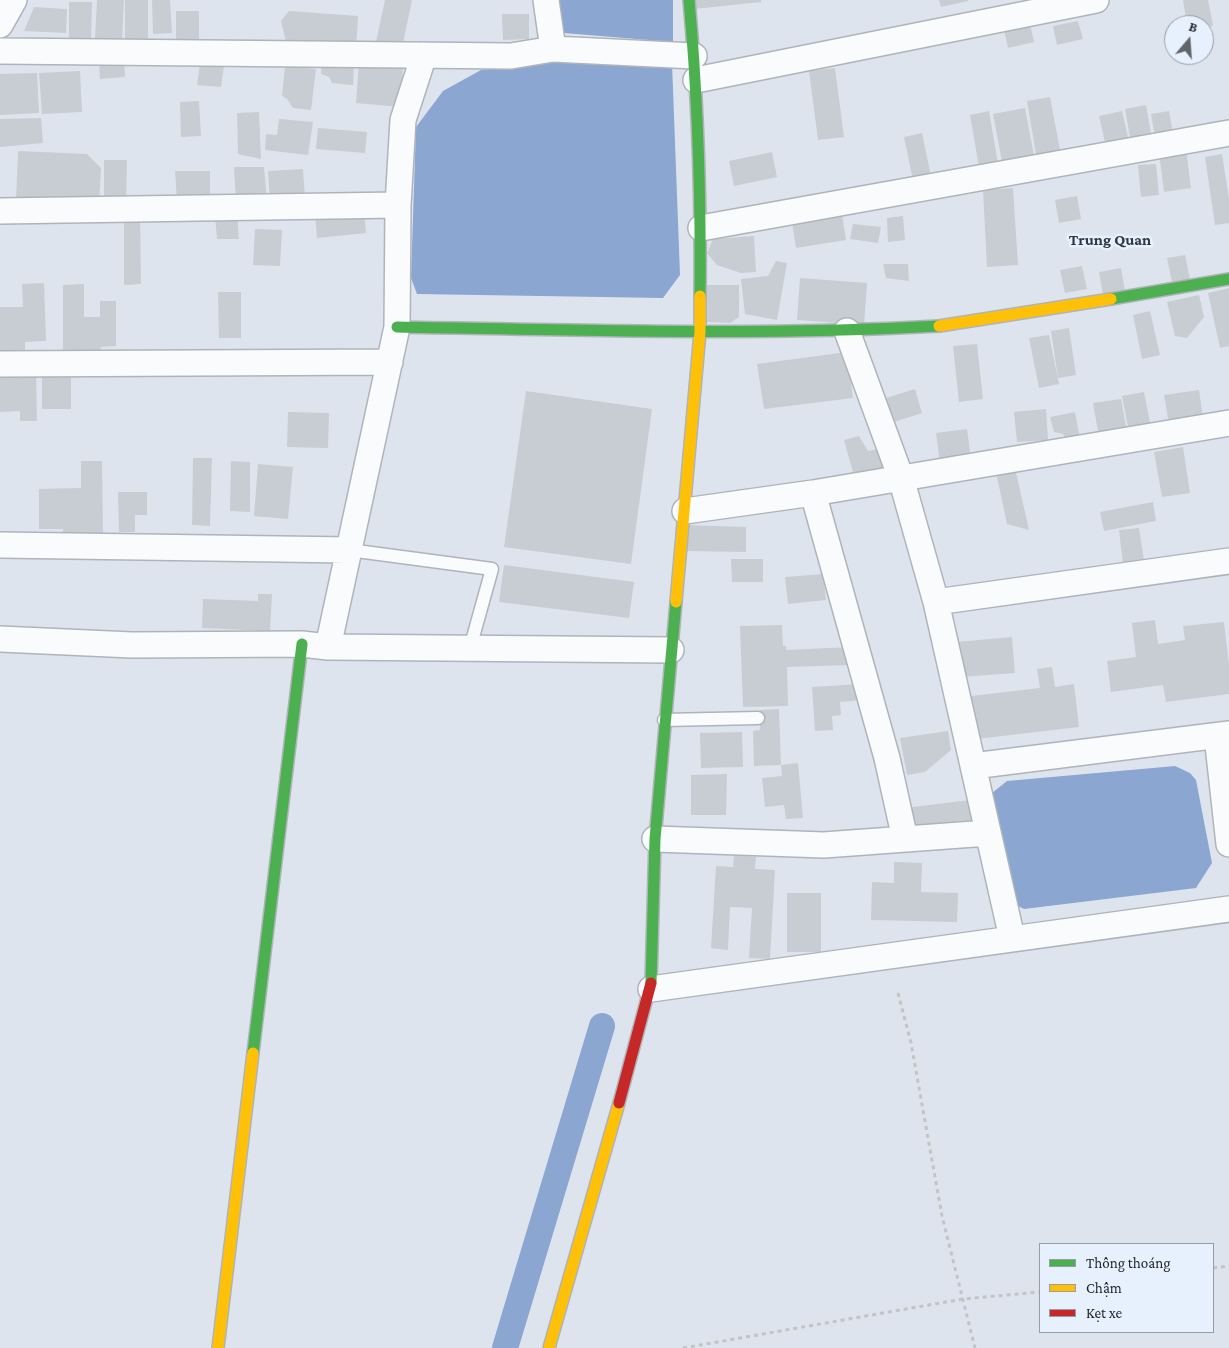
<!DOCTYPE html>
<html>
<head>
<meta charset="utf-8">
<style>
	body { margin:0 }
	#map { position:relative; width:1229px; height:1348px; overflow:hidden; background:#dee4ed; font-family:"Crimson Pro",serif }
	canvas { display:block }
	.legend { position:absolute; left:1039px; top:1243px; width:175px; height:90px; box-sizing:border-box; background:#e7f0fd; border:1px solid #969da7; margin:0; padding:6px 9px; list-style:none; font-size:15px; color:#1d2127 }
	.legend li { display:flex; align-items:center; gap:10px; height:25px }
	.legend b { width:25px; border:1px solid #969da7 }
	.north { position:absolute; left:1164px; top:15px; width:50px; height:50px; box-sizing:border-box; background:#e7f0fd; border:1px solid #969da7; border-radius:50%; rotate:18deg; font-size:14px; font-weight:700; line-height:20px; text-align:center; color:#1d2127 }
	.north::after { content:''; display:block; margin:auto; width:18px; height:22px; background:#61656c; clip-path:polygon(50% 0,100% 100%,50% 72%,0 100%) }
</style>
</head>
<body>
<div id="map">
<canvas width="1229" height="1348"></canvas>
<ul class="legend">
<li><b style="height:6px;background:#4caf50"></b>Thông thoáng</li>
<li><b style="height:6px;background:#ffc107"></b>Chậm</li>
<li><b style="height:6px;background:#c62828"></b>Kẹt xe</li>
</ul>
<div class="north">B</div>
</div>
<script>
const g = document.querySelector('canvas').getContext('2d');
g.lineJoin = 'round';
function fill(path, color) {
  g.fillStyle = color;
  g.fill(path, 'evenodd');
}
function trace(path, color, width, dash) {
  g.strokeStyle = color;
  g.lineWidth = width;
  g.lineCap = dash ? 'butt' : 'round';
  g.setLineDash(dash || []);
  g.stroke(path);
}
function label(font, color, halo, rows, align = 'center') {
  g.font = font + ' "Crimson Pro",serif';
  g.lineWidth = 5;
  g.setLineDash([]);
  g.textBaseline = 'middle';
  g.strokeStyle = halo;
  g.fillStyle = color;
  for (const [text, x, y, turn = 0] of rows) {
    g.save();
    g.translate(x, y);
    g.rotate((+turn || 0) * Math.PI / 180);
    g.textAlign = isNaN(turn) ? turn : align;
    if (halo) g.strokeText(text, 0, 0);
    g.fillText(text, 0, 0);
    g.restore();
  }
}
fill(new Path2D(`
	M 559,0 L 673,0 L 673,42 L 564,33 Z
	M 561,61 L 672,63 L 680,275 L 663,298 L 417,294 L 411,278 L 416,127 L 443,91 L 481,70 Z
	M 1175,766 L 1190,773 L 1196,780 L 1212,863 L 1196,888 L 1024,909 L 1012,903 L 992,793 L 1007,781 Z`), '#8ba6d0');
trace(new Path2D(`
	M 505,1348 L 602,1026`), '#8ba6d0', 26);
fill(new Path2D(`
	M 97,0 L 124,0 L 122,41 L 95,39 Z
	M 125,0 L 148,0 L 148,39 L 125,39 Z
	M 152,0 L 170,0 L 172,33 L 153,34 Z
	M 385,0 L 412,0 L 402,48 L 376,42 Z
	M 693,0 L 761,0 L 761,2 L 694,9 Z
	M 939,0 L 968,0 L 968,1 L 941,7 Z
	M 1183,0 L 1208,0 L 1213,26 L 1204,28 L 1204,25 L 1187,25 Z
	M 69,2 L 92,2 L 91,43 L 69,43 Z
	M 34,7 L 67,9 L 66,33 L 24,31 Z
	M 176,11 L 199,11 L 199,44 L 176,44 Z
	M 289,11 L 358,16 L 356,50 L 286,42 L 281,21 Z
	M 502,14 L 529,14 L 529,39 L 503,40 Z
	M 1078,21 L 1083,39 L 1057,45 L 1053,26 Z
	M 1030,24 L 1034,42 L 1008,48 L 1004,29 Z
	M 322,59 L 354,62 L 353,85 L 332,83 L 329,77 L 321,74 Z
	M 124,60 L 125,77 L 100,79 L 99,62 Z
	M 359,62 L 403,66 L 400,107 L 356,103 Z
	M 200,64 L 224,66 L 221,87 L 197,85 Z
	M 285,66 L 316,69 L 311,110 L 293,108 L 287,99 L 282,96 Z
	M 835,68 L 844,137 L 818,140 L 809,71 Z
	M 80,71 L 82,112 L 42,114 L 39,73 Z
	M 37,73 L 39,113 L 0,115 L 0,74 Z
	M 1050,97 L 1061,155 L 1037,160 L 1027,101 Z
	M 199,101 L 201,136 L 181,137 L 180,102 Z
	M 1146,105 L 1153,145 L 1132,148 L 1125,109 Z
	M 1025,108 L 1035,161 L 1003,167 L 993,114 Z
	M 989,111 L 999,170 L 980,173 L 970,115 Z
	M 1122,111 L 1130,146 L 1107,151 L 1099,116 Z
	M 1169,111 L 1174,140 L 1156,143 L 1151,114 Z
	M 259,112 L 261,159 L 238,154 L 237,113 Z
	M 41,118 L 43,143 L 0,147 L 0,119 Z
	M 279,119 L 313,122 L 308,155 L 265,150 L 266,134 L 277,135 Z
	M 318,128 L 367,132 L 365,153 L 316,149 Z
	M 922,133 L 932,181 L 914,185 L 904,137 Z
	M 1186,149 L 1191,188 L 1164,192 L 1159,153 Z
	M 18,151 L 87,154 L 101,168 L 99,205 L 16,202 Z
	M 772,152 L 777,177 L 734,186 L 729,161 Z
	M 1222,154 L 1229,199 L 1229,223 L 1215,225 L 1205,157 Z
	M 104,160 L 127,160 L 126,202 L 104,202 Z
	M 1156,164 L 1159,195 L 1141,197 L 1138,165 Z
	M 234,167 L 264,167 L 267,200 L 236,202 Z
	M 303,169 L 305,198 L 270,200 L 268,171 Z
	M 175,171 L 210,171 L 210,199 L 177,200 Z
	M 1013,188 L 1018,265 L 987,267 L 983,190 Z
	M 1077,196 L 1081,219 L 1059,223 L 1055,200 Z
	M 364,209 L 366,233 L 317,238 L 315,213 Z
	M 237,212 L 239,239 L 217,239 L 215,216 Z
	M 842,214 L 846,240 L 796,248 L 792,222 Z
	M 140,216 L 141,284 L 124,285 L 124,217 Z
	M 903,216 L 905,240 L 888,242 L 887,218 Z
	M 853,224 L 881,227 L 878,243 L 850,239 Z
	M 255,229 L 282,230 L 280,266 L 253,265 Z
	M 754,236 L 756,272 L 741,273 L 717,265 L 707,253 L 713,239 Z
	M 1185,255 L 1190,279 L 1172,282 L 1167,258 Z
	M 776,261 L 787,263 L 777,320 L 745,314 L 741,279 L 768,276 Z
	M 883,264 L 908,264 L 909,281 L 886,278 Z
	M 1082,266 L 1087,289 L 1065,293 L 1060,270 Z
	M 1121,268 L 1125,291 L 1103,295 L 1099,272 Z
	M 800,278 L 867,283 L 864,325 L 797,320 Z
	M 44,283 L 46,341 L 25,342 L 25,350 L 0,351 L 0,307 L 23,307 L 22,284 Z
	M 84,284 L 84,317 L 100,317 L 100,301 L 116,301 L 116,346 L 101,347 L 100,352 L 63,352 L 63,285 Z
	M 707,285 L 739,285 L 739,317 L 730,323 L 706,322 Z
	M 1229,288 L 1229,346 L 1220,348 L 1208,293 Z
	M 218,292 L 241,292 L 241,338 L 219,338 Z
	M 1199,295 L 1204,317 L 1187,338 L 1175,336 L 1167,302 Z
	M 1150,311 L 1160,355 L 1142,359 L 1133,315 Z
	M 1069,328 L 1076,375 L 1058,378 L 1051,331 Z
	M 1049,335 L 1059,384 L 1039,388 L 1029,338 Z
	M 977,344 L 983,399 L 959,402 L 953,346 Z
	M 847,352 L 853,398 L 764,409 L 757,364 Z
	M 36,368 L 37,421 L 20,421 L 20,411 L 0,412 L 0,369 Z
	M 42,372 L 71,372 L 71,409 L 42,409 Z
	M 915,389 L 922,413 L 891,423 L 883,399 Z
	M 1199,390 L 1203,418 L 1169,424 L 1164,395 Z
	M 526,391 L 652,409 L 631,564 L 504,547 Z
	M 1144,392 L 1151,428 L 1129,432 L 1122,396 Z
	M 1121,399 L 1127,432 L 1099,437 L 1093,403 Z
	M 1046,409 L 1048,440 L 1017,442 L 1014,412 Z
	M 288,412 L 329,413 L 328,448 L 287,447 Z
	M 1075,412 L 1080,439 L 1067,442 L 1063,434 L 1054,432 L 1050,417 Z
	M 967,429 L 971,459 L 940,463 L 936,433 Z
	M 859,436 L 868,451 L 878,449 L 889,467 L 854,476 L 844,440 Z
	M 1183,447 L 1190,493 L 1162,497 L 1154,452 Z
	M 193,458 L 212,458 L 210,526 L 192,525 Z
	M 81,461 L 102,461 L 103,535 L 63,535 L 63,529 L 39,529 L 39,489 L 81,488 Z
	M 231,461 L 250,462 L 250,512 L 230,511 Z
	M 258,464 L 293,467 L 288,519 L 254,516 Z
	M 1015,468 L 1029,530 L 1007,524 L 996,472 Z
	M 118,492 L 147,492 L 147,515 L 135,515 L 135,532 L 119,532 Z
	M 1153,502 L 1156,521 L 1104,531 L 1100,512 Z
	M 686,525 L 746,527 L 746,552 L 686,551 Z
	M 1139,528 L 1145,567 L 1123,564 L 1119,530 Z
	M 731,559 L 763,559 L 763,582 L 732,582 Z
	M 504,565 L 634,582 L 629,618 L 499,602 Z
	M 823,574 L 826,600 L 788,604 L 785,577 Z
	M 258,594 L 272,594 L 270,631 L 202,628 L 203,599 L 258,601 Z
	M 1155,620 L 1158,644 L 1185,640 L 1183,626 L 1224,622 L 1229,665 L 1229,694 L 1166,702 L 1163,685 L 1111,692 L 1107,661 L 1136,657 L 1132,623 Z
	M 782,625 L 783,646 L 786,646 L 786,650 L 850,647 L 851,665 L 787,667 L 788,706 L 743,707 L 740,626 Z
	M 1012,637 L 1015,673 L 960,677 L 957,642 Z
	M 1052,667 L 1055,687 L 1074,684 L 1079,727 L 968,740 L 963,697 L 1040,688 L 1037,669 Z
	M 861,684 L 862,700 L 840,702 L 841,715 L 832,716 L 833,730 L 815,731 L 812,687 Z
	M 779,709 L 781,765 L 754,766 L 753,731 L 760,730 L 760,710 Z
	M 948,731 L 951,750 L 925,772 L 907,775 L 900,738 Z
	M 742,732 L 743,767 L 701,768 L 700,733 Z
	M 798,763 L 803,818 L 786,819 L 784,805 L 765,807 L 762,778 L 782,776 L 781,765 Z
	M 727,774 L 726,815 L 691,815 L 691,775 Z
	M 970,800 L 973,823 L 907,831 L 904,808 Z
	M 734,855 L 756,857 L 755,869 L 775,870 L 770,959 L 749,958 L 752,908 L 730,907 L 728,950 L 711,948 L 716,866 L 733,867 Z
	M 894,862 L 922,863 L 921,892 L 958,893 L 957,922 L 871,920 L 872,882 L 894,883 Z
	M 787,893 L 821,893 L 821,952 L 787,952 Z`), '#c8cdd4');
const lane = new Path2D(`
	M 349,550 L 492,569 L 470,648
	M 664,720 L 758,718`);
const street = new Path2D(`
	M 546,0 L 553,49 L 694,56
	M 0,25 L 14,0
	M 0,51 L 511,56 L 553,49
	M 696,80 L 1096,0
	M 0,211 L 398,205
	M 701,228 L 1229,133
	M 847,331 L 901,478 L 936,602 L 1012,938
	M 0,364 L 390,362
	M 813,493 L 887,758 L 905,839
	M 685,511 L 813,493 L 1229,423
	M 0,545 L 349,550
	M 936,602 L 1229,561
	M 0,639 L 132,645 L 302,644 L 328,647 L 671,650
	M 328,647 L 397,327 L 398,205 L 403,120 L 424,55
	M 1217,736 L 1229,844
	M 973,766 L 1229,734
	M 655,839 L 824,845 L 988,833
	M 651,989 L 1229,909`);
const fast = new Path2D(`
	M 689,0 C 698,99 701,197 700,296
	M 1111,299 L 1229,279
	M 397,327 C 578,330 758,336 939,326
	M 651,983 L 655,839 L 676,602
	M 253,1053 L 302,644`);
const slow = new Path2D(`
	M 939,326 L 1111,299
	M 676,602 L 700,332 L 700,296
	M 218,1348 L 253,1053
	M 549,1348 L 619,1103`);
const jam = new Path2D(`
	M 619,1103 L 651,983`);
trace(lane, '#afb4ba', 15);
trace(street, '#afb4ba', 28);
trace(fast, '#afb4ba', 14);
trace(slow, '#afb4ba', 14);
trace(jam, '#afb4ba', 14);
trace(new Path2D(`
	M 898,993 L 911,1043 L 942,1216 L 975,1348
	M 1213,1268 L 1229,1266
	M 683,1348 L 963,1299 L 1040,1292`), '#c2c4c6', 3, [4, 4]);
trace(lane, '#fafbfc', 12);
trace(street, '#fafbfc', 25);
trace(fast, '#4caf50', 11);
trace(slow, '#ffc107', 11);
trace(jam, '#c62828', 11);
label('bold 16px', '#2f3744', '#e7f0fd', [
	["Trung Quan",1110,240]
]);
</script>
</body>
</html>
